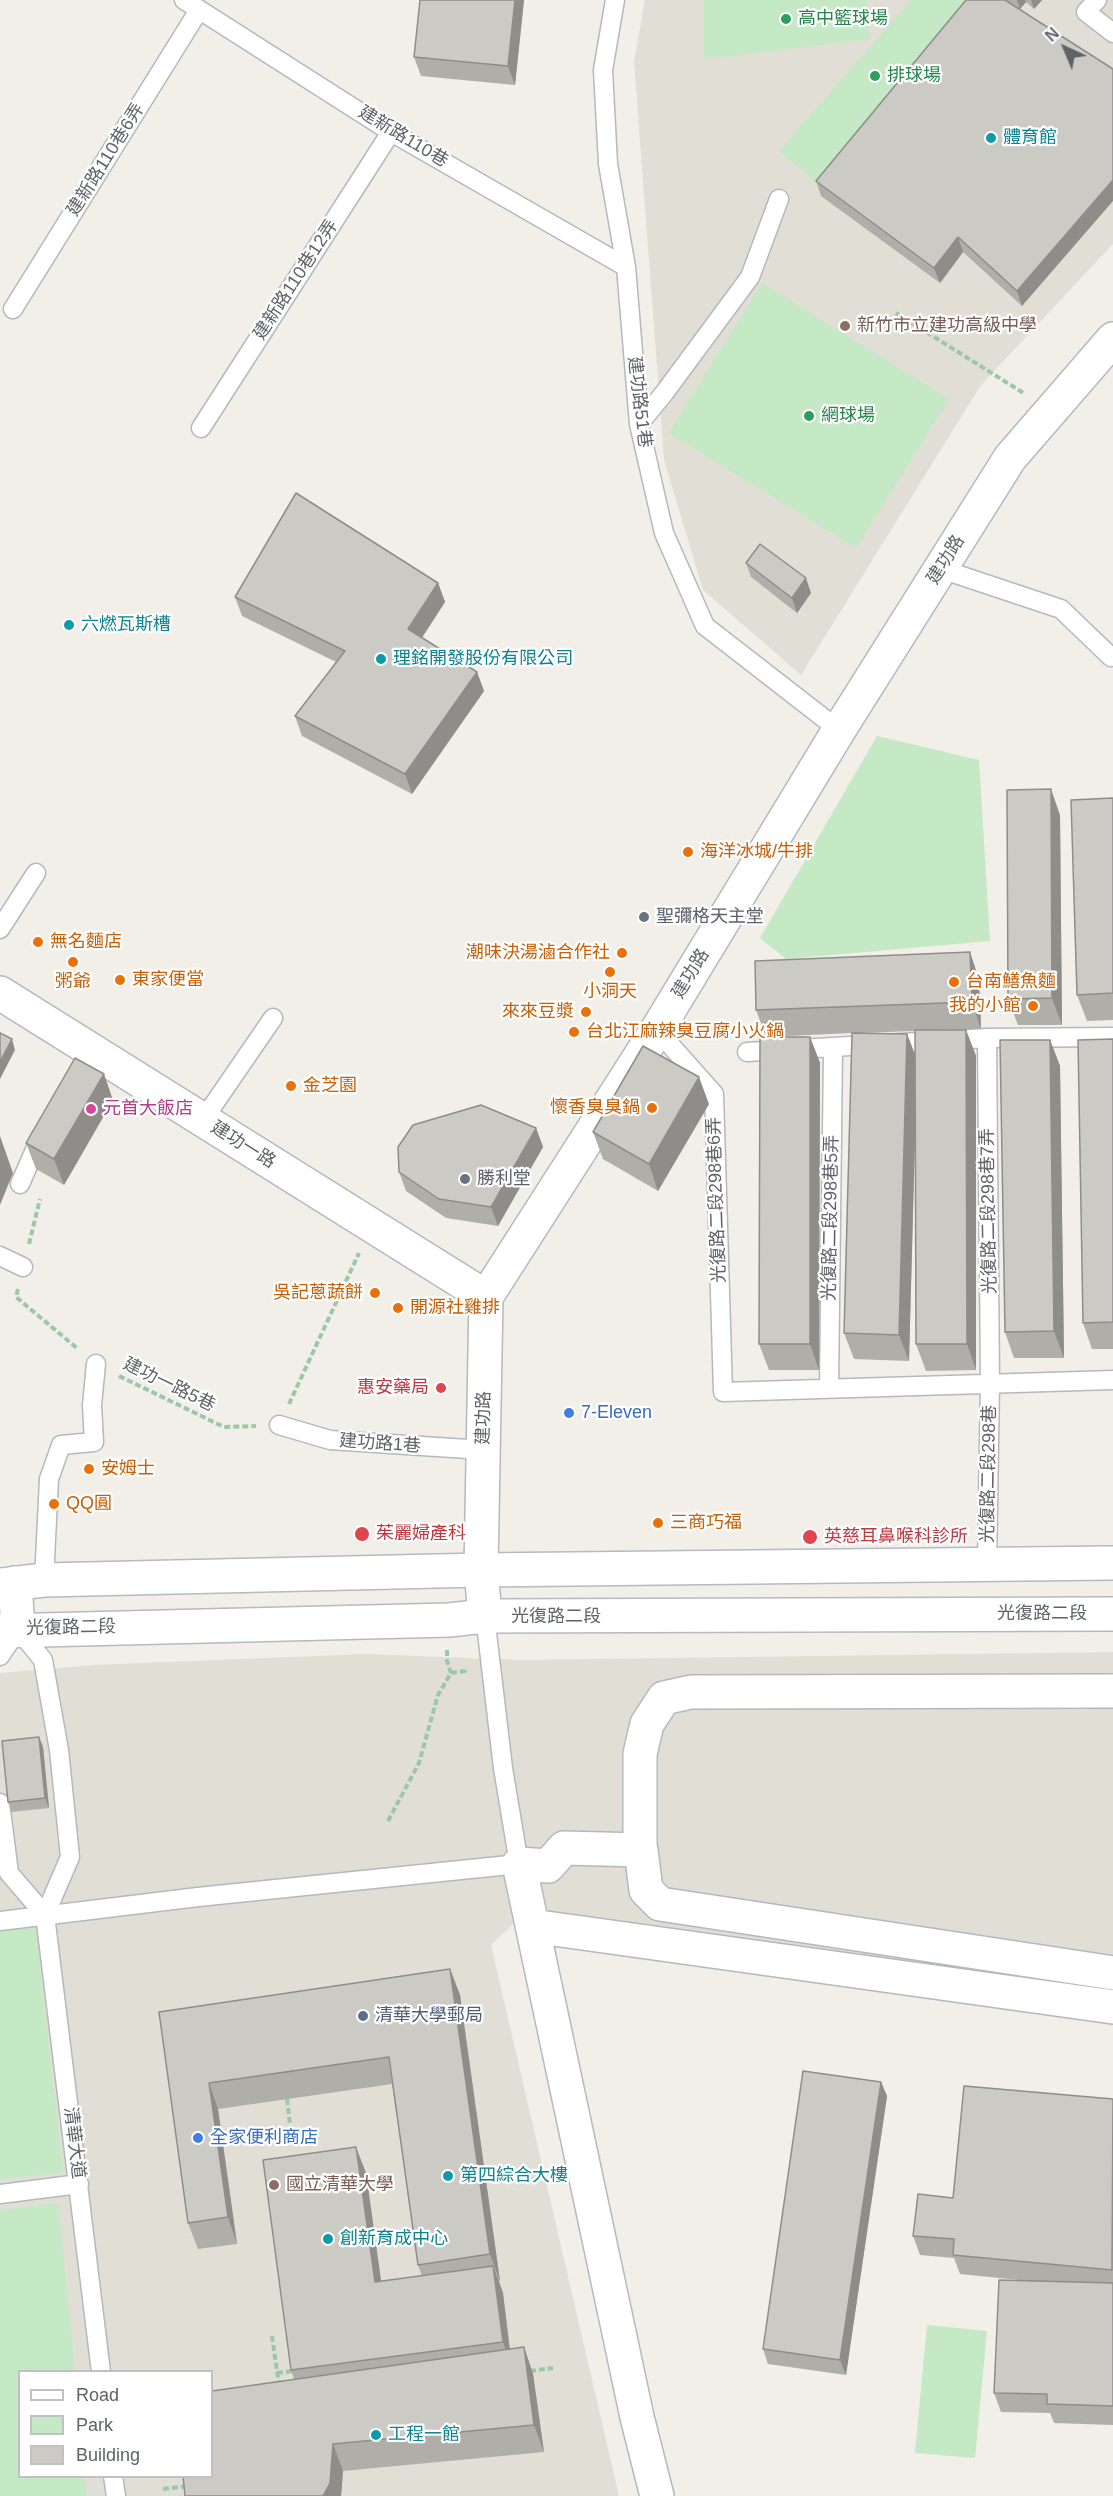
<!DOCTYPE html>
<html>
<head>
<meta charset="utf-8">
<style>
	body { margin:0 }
	#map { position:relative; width:1113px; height:2496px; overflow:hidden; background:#f1efe8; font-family:Arial,sans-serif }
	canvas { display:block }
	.legend { position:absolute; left:18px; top:2370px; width:195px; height:108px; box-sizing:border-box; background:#fff; border:2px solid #bfc1c3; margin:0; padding:8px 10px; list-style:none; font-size:18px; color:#5f6368 }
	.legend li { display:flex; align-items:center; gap:12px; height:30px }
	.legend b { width:30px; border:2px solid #bfc1c3 }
	.north { position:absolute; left:1035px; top:18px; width:60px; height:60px; -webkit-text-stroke:4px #fff; paint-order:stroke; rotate:316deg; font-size:16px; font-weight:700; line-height:24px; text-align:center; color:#5f6368 }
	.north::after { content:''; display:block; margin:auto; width:21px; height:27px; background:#5f6368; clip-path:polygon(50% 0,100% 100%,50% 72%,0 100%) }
</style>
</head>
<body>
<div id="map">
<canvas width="1113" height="2496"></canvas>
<ul class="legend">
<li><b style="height:8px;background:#fff"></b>Road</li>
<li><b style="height:16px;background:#c5e8c5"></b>Park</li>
<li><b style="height:16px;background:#cccac5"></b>Building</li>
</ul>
<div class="north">N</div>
</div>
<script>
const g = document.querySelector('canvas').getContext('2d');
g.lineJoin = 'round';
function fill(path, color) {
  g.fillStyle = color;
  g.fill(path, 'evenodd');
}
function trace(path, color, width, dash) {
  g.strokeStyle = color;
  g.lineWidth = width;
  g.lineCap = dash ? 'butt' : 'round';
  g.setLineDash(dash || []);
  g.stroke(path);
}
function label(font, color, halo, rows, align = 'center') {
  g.font = font + ' Arial,"Noto Sans TC",sans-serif';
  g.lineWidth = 4.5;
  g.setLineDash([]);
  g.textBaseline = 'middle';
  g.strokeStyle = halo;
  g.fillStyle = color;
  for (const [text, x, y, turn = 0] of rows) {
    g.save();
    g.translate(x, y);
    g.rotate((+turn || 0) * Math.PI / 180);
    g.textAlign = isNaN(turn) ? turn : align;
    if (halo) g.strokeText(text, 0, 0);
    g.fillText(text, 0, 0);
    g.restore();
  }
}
fill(new Path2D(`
	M 645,0 L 1113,0 L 1113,244 L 981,385 L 801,675 L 703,590 L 664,460 L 634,61 Z
	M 1113,1652 L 1113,1999 L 531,1921 L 514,1923 L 491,1945 L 619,2496 L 0,2496 L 0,1673 L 92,1665 L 366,1654 L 519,1660 ZM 20,2372 L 212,2372 L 212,2476 L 20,2476 Z`), '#e1ded6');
fill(new Path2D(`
	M 704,0 L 867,0 L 869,39 L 704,59 Z
	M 911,0 L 971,0 L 815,181 L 779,151 Z
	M 762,283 L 949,399 L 856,548 L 669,433 Z
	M 877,736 L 979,760 L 990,941 L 786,959 L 760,938 Z
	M 35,1923 L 63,2172 L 0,2179 L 0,1928 Z
	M 58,2203 L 75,2371 L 20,2372 L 20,2476 L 85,2477 L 87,2496 L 0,2496 L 0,2210 Z
	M 927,2325 L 987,2331 L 975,2458 L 915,2453 Z`), '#c5e8c5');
const service = new Path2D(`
	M 184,0 L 391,132 L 626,267
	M 615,0 L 603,70 L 608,164 L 626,267 L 639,424 L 664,533 L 705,626 L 839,730
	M 1097,0 L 1086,12 L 1113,33
	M 13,309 L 199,10
	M 639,424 L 665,392 L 750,277 L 779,199
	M 201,428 L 391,132
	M 941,569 L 1061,609 L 1111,657
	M 0,929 L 36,873
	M 657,1030 L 714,1094 L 723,1392 L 1113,1380
	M 747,1052 L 987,1038 L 1113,1037
	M 203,1120 L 273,1018
	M 20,1184 L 41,1136
	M 0,1256 L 23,1267
	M 829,1388 L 833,1049
	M 279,1425 L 330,1440 L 483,1450
	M 987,1565 L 990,1384 L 987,1038
	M 44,1580 L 49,1479 L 61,1445 L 94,1442 L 92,1405 L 96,1364
	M 0,1656 L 18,1629 L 43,1660 L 59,1750 L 70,1857 L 45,1915 L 101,2372
	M 0,1803 L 9,1873 L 45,1915
	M 0,1921 L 198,1897 L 519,1864 L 503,1768 L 485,1616
	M 0,2194 L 79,2184
	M 113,2476 L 116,2496`);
const minor = new Path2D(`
	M 15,1583 L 18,1629
	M 640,1850 L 640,1754 L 647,1724 L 664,1698 L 691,1692 L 1113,1691
	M 532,1926 L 1113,2007
	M 657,2496 L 637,2417 L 519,1864 L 548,1866 L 564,1848 L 641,1850 L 646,1890 L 660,1904 L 1113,1973`);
const tertiary = new Path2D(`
	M 0,993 L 486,1297
	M 485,1616 L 481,1570 L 486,1297 L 657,1030 L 839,730 L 1010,458 L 1113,339`);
const secondary = new Path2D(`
	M 0,1585 L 44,1580 L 481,1570 L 1113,1563
	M 0,1631 L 449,1620 L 485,1616 L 1113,1614`);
trace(service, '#b5b8bc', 21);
trace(minor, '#b5b8bc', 36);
trace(tertiary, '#b5b8bc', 36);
trace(secondary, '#b6babf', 36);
trace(new Path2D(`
	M 896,313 L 1025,394
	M 29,1244 L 40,1199
	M 18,1289 L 16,1297 L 78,1349
	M 119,1376 L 224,1427 L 256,1426
	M 289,1404 L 359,1253
	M 447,1650 L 447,1661 L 451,1673
	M 388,1821 L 419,1763 L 438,1695 L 451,1673 L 465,1671 L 466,1667
	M 287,2099 L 291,2132
	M 272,2336 L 279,2385
	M 530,2371 L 553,2368
	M 277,2373 L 294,2371
	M 163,2489 L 189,2486`), '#9cc7a9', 4, [6, 3]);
trace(service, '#fff', 18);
trace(minor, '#fff', 33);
trace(tertiary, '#fff', 33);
trace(secondary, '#fff', 33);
fill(new Path2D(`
	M 420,0 L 524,0 L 515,85 L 421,76 L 414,57 Z
	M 966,0 L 1042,0 L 1034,9 L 1026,2 L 1020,9 L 1009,3 L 1022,306 L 963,252 L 940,283 L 821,196 L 816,181 Z
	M 746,563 L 811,593 L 797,613 L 751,577 Z
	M 438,583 L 445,602 L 422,638 L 477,672 L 484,691 L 412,794 L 302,736 L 295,716 L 336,662 L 242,616 L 235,597 Z
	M 1113,798 L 1113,1020 L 1087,1021 L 1077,995 Z
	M 1060,815 L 1062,1025 L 1018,1025 L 1008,999 Z
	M 979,979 L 981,1029 L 936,1030 L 966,1030 L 976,1056 L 976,1370 L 926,1371 L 916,1344 L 916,1105 L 909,1361 L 854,1359 L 844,1333 L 852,1033 L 766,1037 L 756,1010 ZM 915,1031 L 916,1057 L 907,1034 L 857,1033 Z
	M 810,1037 L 820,1063 L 819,1370 L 769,1370 L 759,1344 Z
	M 1113,1039 L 1113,1349 L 1092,1349 L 1083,1323 Z
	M 1050,1040 L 1060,1066 L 1064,1358 L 1014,1358 L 1005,1332 Z
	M 113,1100 L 64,1185 L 36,1169 L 26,1143 Z
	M 709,1104 L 658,1191 L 603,1159 L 593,1132 Z
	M 536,1128 L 543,1147 L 498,1226 L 446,1218 L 406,1191 L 399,1172 Z
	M 39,1737 L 43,1747 L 49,1808 L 11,1812 L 8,1802 Z
	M 450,1969 L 460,1995 L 500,2281 L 499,2281 L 503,2293 L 510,2349 L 524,2347 L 533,2374 L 544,2452 L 343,2471 L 341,2496 L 185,2496 L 294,2379 L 291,2370 L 366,2173 L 381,2282 L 422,2276 L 418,2265 L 392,2084 L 218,2109 L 237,2244 L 198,2249 L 188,2223 L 159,2012 Z
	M 881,2082 L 887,2096 L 846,2375 L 768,2364 L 763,2349 Z
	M 1113,2099 L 1113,2425 L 1054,2423 L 1050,2413 L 1001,2412 L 994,2393 L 1029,2281 L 960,2274 L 954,2258 L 920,2255 L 913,2236 L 953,2198 Z`), '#afaea9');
fill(new Path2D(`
	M 515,0 L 524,0 L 515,85 L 508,66 Z
	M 1017,0 L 1025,0 L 1026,2 L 1020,9 Z
	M 1031,0 L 1042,0 L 1034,9 Z
	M 1113,180 L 1113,201 L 1022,306 L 1017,291 Z
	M 958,237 L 963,252 L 940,283 L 934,268 Z
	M 806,578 L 811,593 L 797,613 L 792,598 Z
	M 438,583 L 445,602 L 415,648 L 408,629 Z
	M 477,672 L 484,691 L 412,794 L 405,774 Z
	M 1051,789 L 1060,815 L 1062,1025 L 1052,998 Z
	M 970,952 L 979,979 L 981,1029 L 972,1002 Z
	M 966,1030 L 976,1056 L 976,1370 L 967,1344 Z
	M 907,1034 L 917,1060 L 909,1361 L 899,1335 Z
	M 810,1037 L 820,1063 L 819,1370 L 810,1344 Z
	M 12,1039 L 15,1050 L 0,1079 L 0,1062 Z
	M 1050,1040 L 1060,1066 L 1064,1358 L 1054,1331 Z
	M 104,1074 L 113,1100 L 64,1185 L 54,1159 Z
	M 699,1077 L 709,1104 L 658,1191 L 649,1164 Z
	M 536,1128 L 543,1147 L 498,1226 L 491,1207 Z
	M 0,1136 L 13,1173 L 0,1205 Z
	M 39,1737 L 43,1747 L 49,1808 L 45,1798 Z
	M 450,1969 L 460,1995 L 500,2281 L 490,2254 Z
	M 881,2082 L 887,2096 L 846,2375 L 840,2360 Z
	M 209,2083 L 218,2109 L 237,2244 L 228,2217 Z
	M 356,2147 L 366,2173 L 385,2309 L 375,2282 Z
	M 493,2266 L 503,2293 L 512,2369 L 503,2342 Z
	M 524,2347 L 533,2374 L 544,2452 L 534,2425 Z
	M 333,2444 L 343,2471 L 341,2496 L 323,2496 Z`), '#8f8d8a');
const building = new Path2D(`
	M 420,0 L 515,0 L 508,66 L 414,57 Z
	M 966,0 L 1005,0 L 1113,69 L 1113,180 L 1017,291 L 958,237 L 934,268 L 816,181 Z
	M 296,493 L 438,583 L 408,629 L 477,672 L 405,774 L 295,716 L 345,651 L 235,597 Z
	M 760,544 L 806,578 L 792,598 L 746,563 Z
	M 1051,789 L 1052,998 L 1008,999 L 1007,790 Z
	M 1113,798 L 1113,993 L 1077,995 L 1071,800 Z
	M 970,952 L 972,1002 L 756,1010 L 755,961 Z
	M 915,1030 L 966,1030 L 967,1344 L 916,1344 Z
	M 0,1033 L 12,1039 L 0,1062 Z
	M 852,1033 L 907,1034 L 899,1335 L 844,1333 Z
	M 760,1037 L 810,1037 L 810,1344 L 759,1344 Z
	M 1113,1039 L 1113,1322 L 1083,1323 L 1078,1040 Z
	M 1000,1040 L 1050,1040 L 1054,1331 L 1005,1332 Z
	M 643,1046 L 699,1077 L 649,1164 L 593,1132 Z
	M 75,1058 L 104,1074 L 54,1159 L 26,1143 Z
	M 481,1105 L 536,1128 L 491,1207 L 439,1199 L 399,1172 L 398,1147 L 413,1125 Z
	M 39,1737 L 45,1798 L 8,1802 L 2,1741 Z
	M 450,1969 L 490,2254 L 418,2265 L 389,2057 L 209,2083 L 228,2217 L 188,2223 L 159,2012 Z
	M 803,2071 L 881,2082 L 840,2360 L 763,2349 Z
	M 964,2086 L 1113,2099 L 1112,2270 L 953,2255 L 954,2239 L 913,2236 L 918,2194 L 953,2198 Z
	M 356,2147 L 375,2282 L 493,2266 L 503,2342 L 291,2370 L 263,2160 Z
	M 999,2280 L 1113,2283 L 1113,2406 L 1047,2404 L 1047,2394 L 994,2393 Z
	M 524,2347 L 534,2425 L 333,2444 L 330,2483 L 323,2496 L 185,2496 L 183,2476 L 212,2476 L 212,2391 Z`);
fill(building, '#cccac5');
trace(building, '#8f8d8a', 1.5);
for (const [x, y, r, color] of [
	[786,19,6,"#2e9e5b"],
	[875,76,6,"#2e9e5b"],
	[991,138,6,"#0f9aa8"],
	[845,326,6,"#8d6e63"],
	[809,416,6,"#2e9e5b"],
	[69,625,6,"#0f9aa8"],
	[381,659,6,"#0f9aa8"],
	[688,852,6,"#e8710a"],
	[644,917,6,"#6b7280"],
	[38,942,6,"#e8710a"],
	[622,953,6,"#e8710a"],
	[73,962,6,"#e8710a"],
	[610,972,6,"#e8710a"],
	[120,980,6,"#e8710a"],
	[954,982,6,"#e8710a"],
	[1033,1006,6,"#e8710a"],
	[586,1012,6,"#e8710a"],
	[574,1032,6,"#e8710a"],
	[291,1086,6,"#e8710a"],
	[652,1108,6,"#e8710a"],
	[91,1109,6,"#d1479c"],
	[465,1179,6,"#6b7280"],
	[375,1293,6,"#e8710a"],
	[398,1308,6,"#e8710a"],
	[441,1388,6,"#e0444e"],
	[569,1413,6,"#3f7fe0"],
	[89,1469,6,"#e8710a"],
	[54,1504,6,"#e8710a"],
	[658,1523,6,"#e8710a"],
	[362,1534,8,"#e0444e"],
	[810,1537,8,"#e0444e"],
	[363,2016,6,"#5c6f8a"],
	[198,2138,6,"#3f7fe0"],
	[448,2176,6,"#0f9aa8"],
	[274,2185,6,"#8d6e63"],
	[328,2239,6,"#0f9aa8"],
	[376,2435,6,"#0f9aa8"]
]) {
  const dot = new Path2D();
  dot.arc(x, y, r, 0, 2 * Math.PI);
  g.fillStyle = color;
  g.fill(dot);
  trace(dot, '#fff', 2);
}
label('18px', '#27864d', '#fff', [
	["高中籃球場",798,19],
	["排球場",887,76],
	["網球場",821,416]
], 'left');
label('18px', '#5f6368', '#fff', [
	["建新路110巷",403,137,31],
	["建新路110巷6弄",106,160,-58],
	["建新路110巷12弄",296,280,-57],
	["建功路51巷",639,402,83],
	["建功路",946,560,-58],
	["建功路",691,974,-59],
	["建功一路",243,1145,32],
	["光復路二段298巷6弄",717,1200,-92],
	["光復路二段298巷7弄",989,1211,-91],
	["光復路二段298巷5弄",831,1218,-89],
	["建功一路5巷",169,1385,26],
	["建功路",484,1418,-89],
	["建功路1巷",380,1444,4],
	["光復路二段298巷",989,1474,-89],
	["光復路二段",1042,1614],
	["光復路二段",556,1617],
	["光復路二段",71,1628,-1],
	["清華大道",74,2143,83]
]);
label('18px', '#0d838f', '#fff', [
	["體育館",1003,138],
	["六燃瓦斯槽",81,625],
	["理銘開發股份有限公司",393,659],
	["第四綜合大樓",460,2176],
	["創新育成中心",340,2239],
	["工程一館",388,2435]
], 'left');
label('18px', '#785e54', '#fff', [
	["新竹市立建功高級中學",857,326],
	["國立清華大學",286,2185]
], 'left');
label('18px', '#c56008', '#fff', [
	["海洋冰城/牛排",700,852],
	["無名麵店",50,942],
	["潮味決湯滷合作社",610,953,"right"],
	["東家便當",132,980],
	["粥爺",73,982,"center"],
	["台南鱔魚麵",966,982],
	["小洞天",610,992,"center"],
	["我的小館",1021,1006,"right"],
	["來來豆漿",574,1012,"right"],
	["台北江麻辣臭豆腐小火鍋",586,1032],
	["金芝園",303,1086],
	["懷香臭臭鍋",640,1108,"right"],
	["吳記蔥蔬餅",363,1293,"right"],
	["開源社雞排",410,1308],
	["安姆士",101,1469],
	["QQ圓",66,1504],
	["三商巧福",670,1523]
], 'left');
label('18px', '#5b616d', '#fff', [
	["聖彌格天主堂",656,917],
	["勝利堂",477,1179]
], 'left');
label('18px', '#b23c85', '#fff', [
	["元首大飯店",103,1109]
], 'left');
label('18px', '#be3a42', '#fff', [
	["惠安藥局",429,1388,"right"],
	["茱麗婦產科",376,1534],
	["英慈耳鼻喉科診所",824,1537]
], 'left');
label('18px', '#366cbe', '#fff', [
	["7-Eleven",581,1413],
	["全家便利商店",210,2138]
], 'left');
label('18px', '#4e5e75', '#fff', [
	["清華大學郵局",375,2016]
], 'left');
</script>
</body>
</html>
